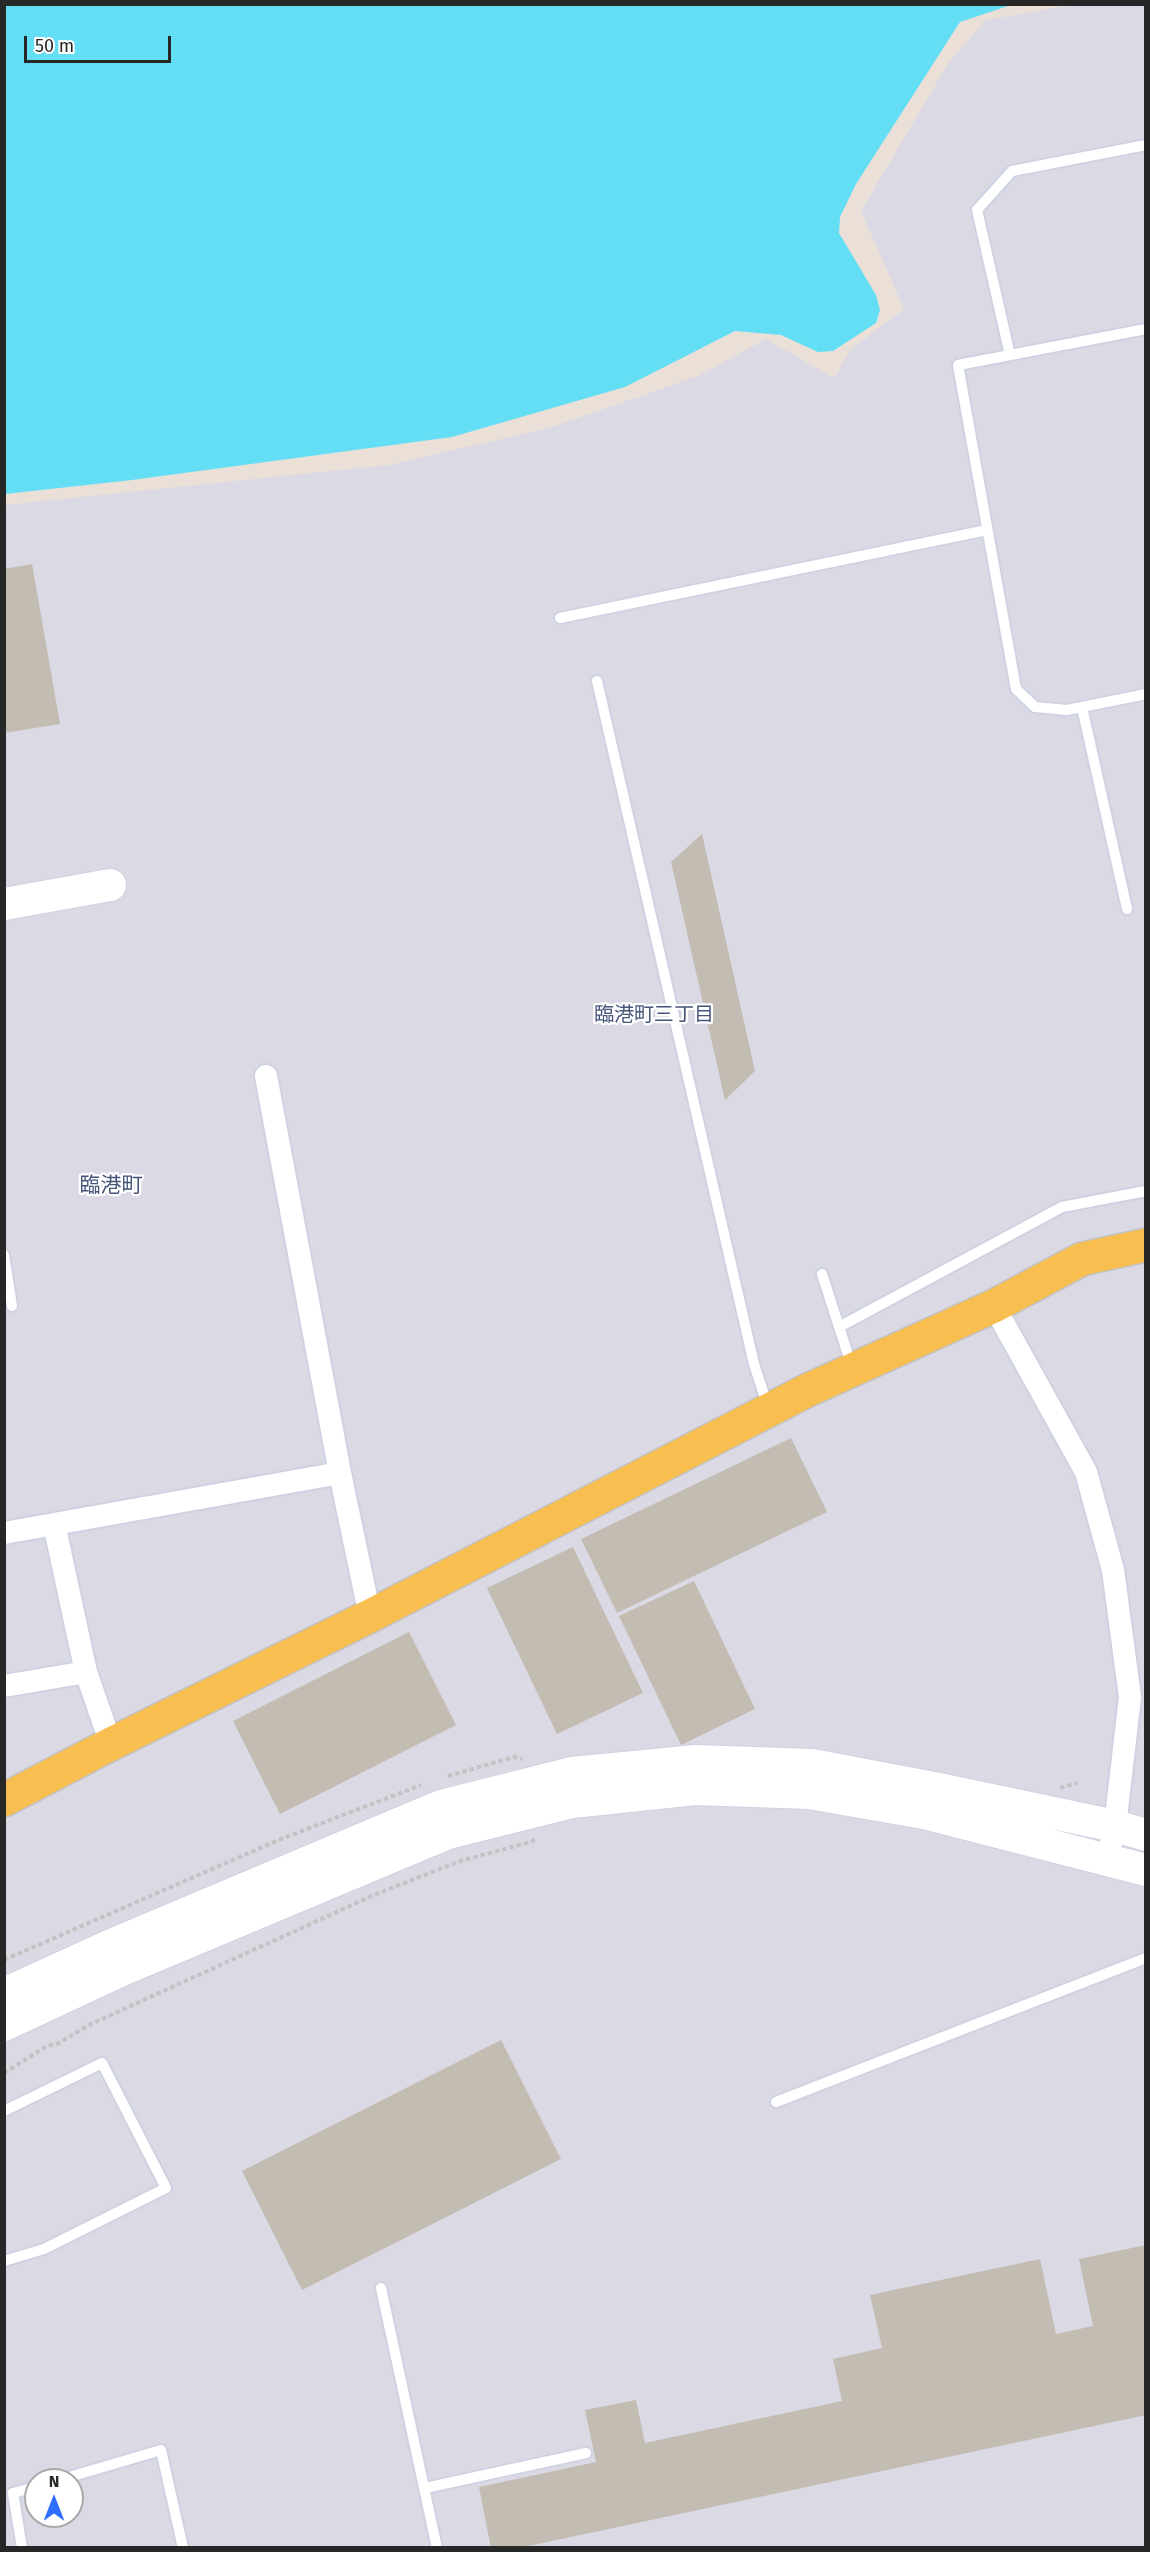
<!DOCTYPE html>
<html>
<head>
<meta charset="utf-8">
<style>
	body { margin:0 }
	#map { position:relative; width:1150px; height:2552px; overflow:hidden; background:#ebe0d7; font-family:"Fira Sans",sans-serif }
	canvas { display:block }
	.frame { position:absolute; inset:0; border:6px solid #272727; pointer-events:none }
	.north { position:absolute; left:24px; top:2468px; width:60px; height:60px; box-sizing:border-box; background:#fff; border:2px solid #a9a9a9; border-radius:50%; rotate:0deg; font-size:16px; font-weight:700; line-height:24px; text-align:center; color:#272727 }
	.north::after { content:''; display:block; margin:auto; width:21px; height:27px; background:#306eff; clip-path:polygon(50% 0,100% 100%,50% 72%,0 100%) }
	.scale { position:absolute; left:24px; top:36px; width:147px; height:27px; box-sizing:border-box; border:3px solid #272727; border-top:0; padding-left:8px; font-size:18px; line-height:21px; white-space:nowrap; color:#272727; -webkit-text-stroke:4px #fff; paint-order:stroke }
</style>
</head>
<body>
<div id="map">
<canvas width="1150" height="2552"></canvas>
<div class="frame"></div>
<div class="north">N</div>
<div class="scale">50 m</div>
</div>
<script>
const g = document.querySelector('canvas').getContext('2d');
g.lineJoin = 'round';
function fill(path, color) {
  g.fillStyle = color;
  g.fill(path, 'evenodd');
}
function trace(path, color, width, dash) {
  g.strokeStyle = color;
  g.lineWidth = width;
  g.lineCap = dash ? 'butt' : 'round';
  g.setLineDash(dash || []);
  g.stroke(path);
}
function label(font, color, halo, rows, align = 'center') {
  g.font = font + ' "Fira Sans","Noto Sans JP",sans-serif';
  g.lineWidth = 4.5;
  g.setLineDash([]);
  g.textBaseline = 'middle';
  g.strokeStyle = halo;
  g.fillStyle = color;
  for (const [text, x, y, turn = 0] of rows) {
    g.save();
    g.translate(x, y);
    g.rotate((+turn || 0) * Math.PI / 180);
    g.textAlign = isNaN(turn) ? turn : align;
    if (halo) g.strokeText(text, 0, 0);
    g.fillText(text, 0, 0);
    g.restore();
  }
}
fill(new Path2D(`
	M 1072,5 L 1145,5 L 1145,2547 L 5,2547 L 4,505 L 389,465 L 549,428 L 698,376 L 766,339 L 834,378 L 852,348 L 904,309 L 861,211 L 949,62 L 986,20 ZM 36,2480 L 72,2480 L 72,2516 L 36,2516 Z`), '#dbd9e3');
fill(new Path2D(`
	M 4,5 L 5,4 L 1011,5 L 960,22 L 856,184 L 840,217 L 839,233 L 876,295 L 880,310 L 876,323 L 833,351 L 818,352 L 781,335 L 735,331 L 625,387 L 452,437 L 132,480 L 5,494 Z`), '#63def5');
fill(new Path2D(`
	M 32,564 L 60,724 L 4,733 L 4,569 Z
	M 702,834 L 755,1071 L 725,1100 L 671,862 Z
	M 791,1438 L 827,1512 L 617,1613 L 581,1539 Z
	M 573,1547 L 643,1693 L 557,1734 L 487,1588 Z
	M 694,1581 L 755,1709 L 681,1745 L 619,1616 Z
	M 409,1632 L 456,1725 L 280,1814 L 233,1721 Z
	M 501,2040 L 561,2159 L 302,2290 L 242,2171 Z
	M 1146,2245 L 1146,2415 L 519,2548 L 491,2548 L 479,2487 L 596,2462 L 585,2410 L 636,2400 L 645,2443 L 842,2401 L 833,2359 L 882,2348 L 870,2295 L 1040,2259 L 1056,2334 L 1093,2326 L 1079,2259 Z`), '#c2bcb3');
const lane = new Path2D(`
	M 1146,329 L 958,365 L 1016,689 L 1035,707 L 1067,710 L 1146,694
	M 1010,355 L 977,210 L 1012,171 L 1146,145
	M 560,618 L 987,530
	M 597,681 L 754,1364 L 768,1407
	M 1082,707 L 1127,909
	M 4,1255 L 12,1306
	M 822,1274 L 852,1367
	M 839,1327 L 1062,1207 L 1146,1191
	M 776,2102 L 1146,1958
	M 4,2111 L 102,2063 L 166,2188 L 44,2249 L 4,2261
	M 381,2288 L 437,2548
	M 59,2480 L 161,2450 L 183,2548
	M 425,2488 L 586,2453
	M 22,2548 L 13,2493 L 36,2487`);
const street = new Path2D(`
	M 994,1306 L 1086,1472 L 1113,1570 L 1130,1697 L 1115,1826 L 1107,1859
	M 340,1473 L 370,1616
	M 54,1524 L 86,1672 L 111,1744
	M 4,1533 L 340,1473 L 266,1076
	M 4,1686 L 86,1672`);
const secondary = new Path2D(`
	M 4,904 L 110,885
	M 4,1994 L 109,1946 L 441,1806 L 572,1773 L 696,1761 L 812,1765 L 939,1789 L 1115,1826 L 1146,1835
	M 4,2025 L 124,1969 L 448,1833 L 572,1802 L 695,1789 L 809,1793 L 924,1813 L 1146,1870`);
const primary = new Path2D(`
	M 4,1800 L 111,1744 L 370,1616 L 808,1390 L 994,1306 L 1082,1259 L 1146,1245`);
trace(lane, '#cdd3e2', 14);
trace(street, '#cdd3e2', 26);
trace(secondary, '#cdd3e2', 34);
trace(primary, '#c3c3c3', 36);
trace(new Path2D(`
	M 448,1776 L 514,1757 L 522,1759
	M 1060,1788 L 1077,1783
	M 1145,1798 L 1146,1798
	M 4,1960 L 281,1839 L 421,1785
	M 4,2073 L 47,2046 L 57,2044 L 91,2024 L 374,1895 L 460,1861 L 531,1842 L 537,1838`), '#c3c3c3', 4, [4.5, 3]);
trace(lane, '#fff', 10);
trace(street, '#fff', 22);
trace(secondary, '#fff', 32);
trace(primary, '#f8be4f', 33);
label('20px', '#46557a', '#fff', [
	["臨港町三丁目",654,1015]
]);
label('21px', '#46557a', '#fff', [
	["臨港町",111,1186]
]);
</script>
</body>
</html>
